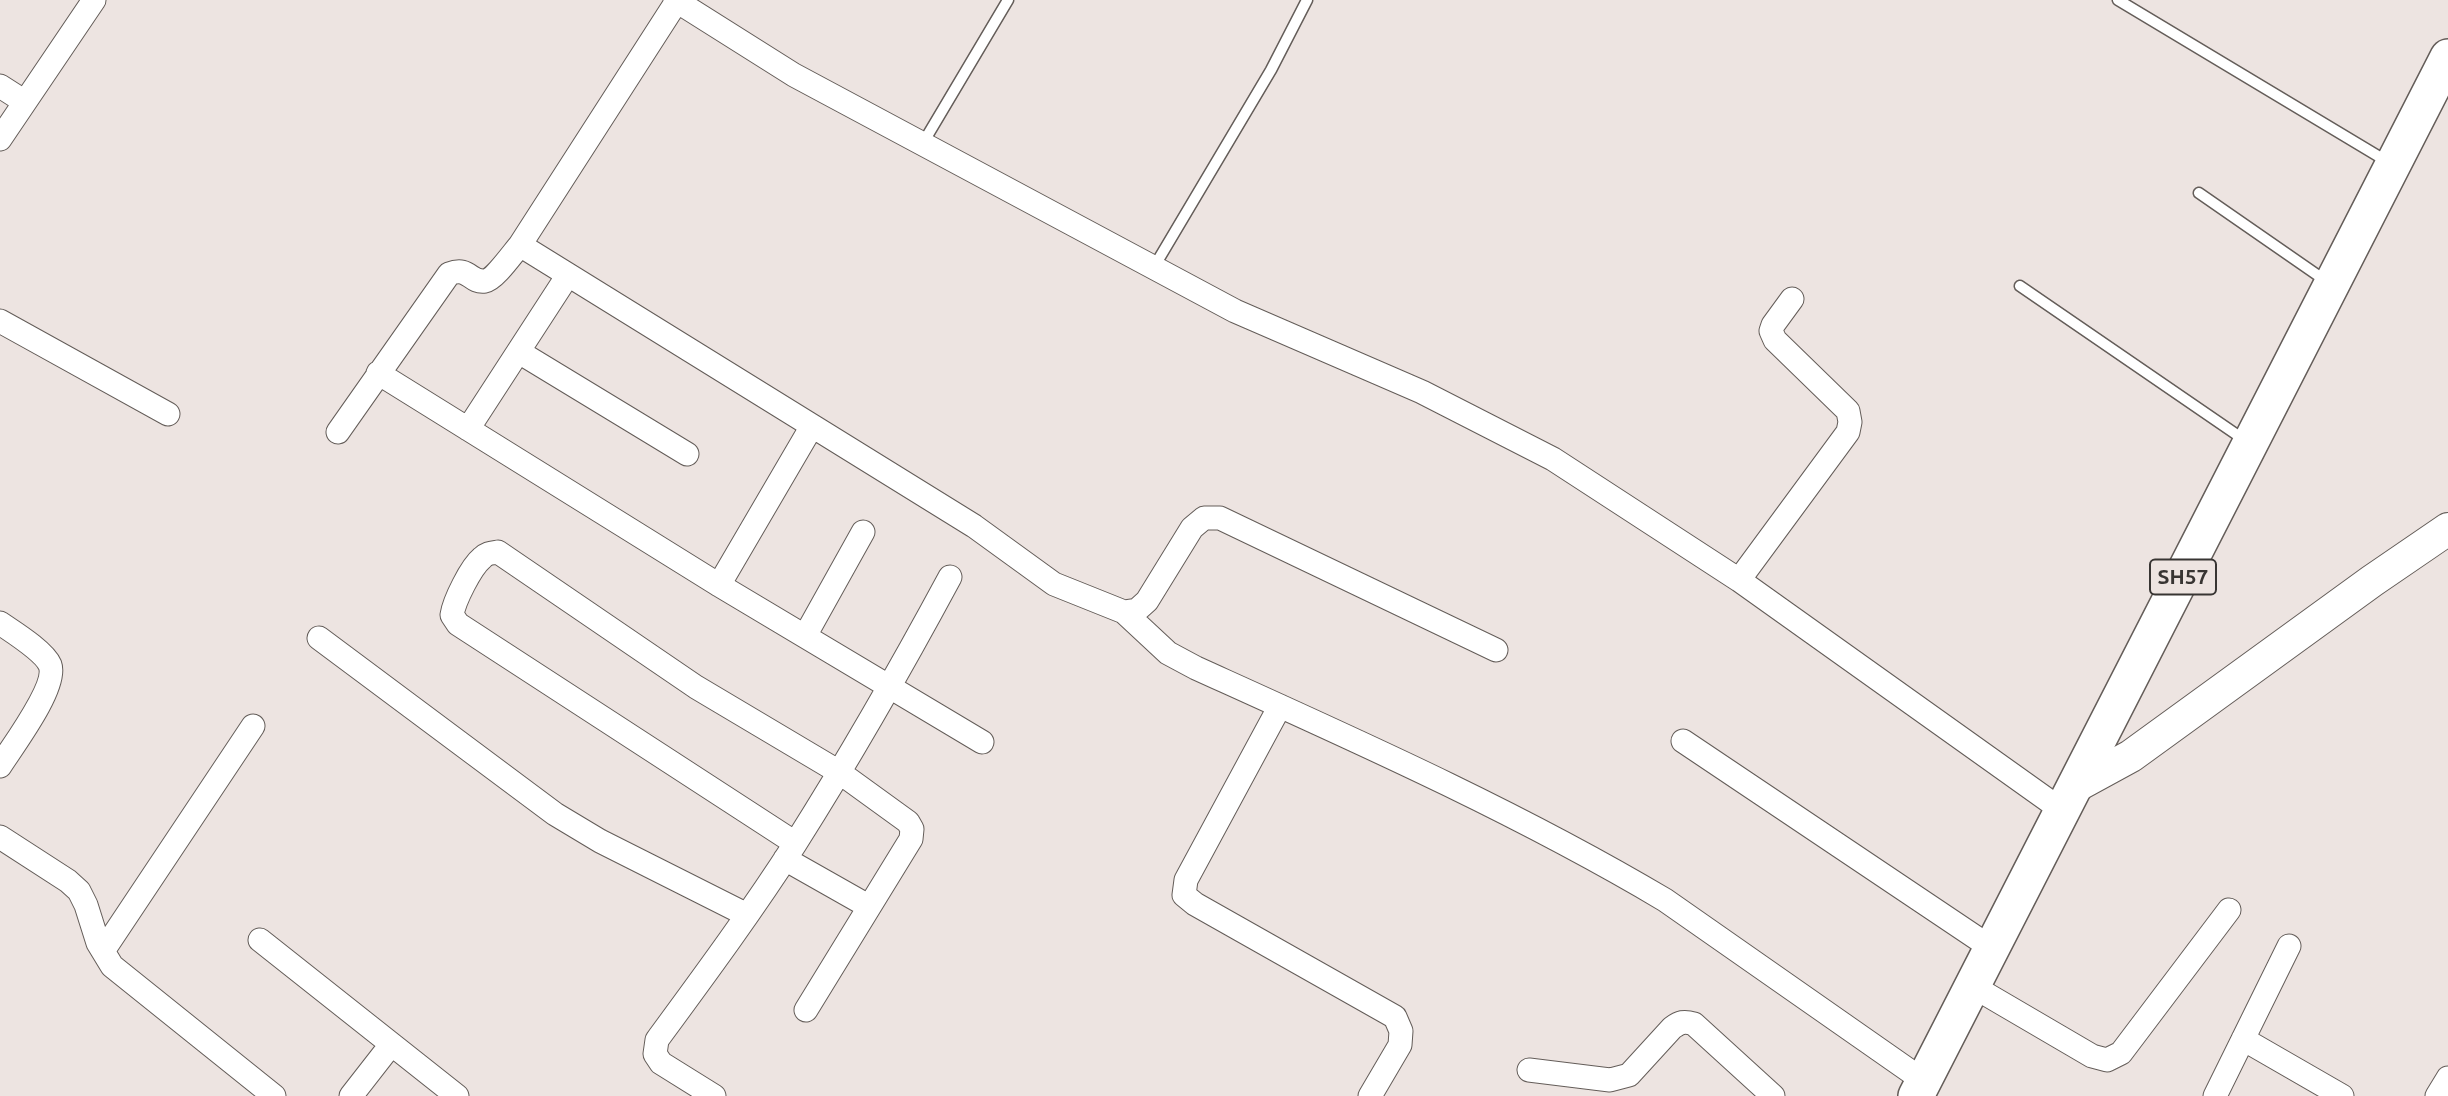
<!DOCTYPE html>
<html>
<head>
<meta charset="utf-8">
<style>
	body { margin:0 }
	canvas { display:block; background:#ede4e1 }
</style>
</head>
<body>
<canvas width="2448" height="1096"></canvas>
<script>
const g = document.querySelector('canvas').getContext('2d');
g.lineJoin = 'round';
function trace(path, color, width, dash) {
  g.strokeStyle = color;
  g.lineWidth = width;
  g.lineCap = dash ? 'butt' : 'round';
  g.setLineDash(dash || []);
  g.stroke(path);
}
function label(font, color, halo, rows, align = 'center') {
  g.font = font + ' Ubuntu,sans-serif';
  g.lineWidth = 7;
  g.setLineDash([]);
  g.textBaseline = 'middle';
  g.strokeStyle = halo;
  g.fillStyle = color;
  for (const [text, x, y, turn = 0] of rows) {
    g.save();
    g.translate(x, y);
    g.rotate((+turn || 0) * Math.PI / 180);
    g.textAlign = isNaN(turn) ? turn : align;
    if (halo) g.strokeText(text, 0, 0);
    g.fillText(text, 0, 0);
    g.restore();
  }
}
const lane = new Path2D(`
	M 2118,0 L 2388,162
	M 923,143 L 1008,0
	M 2199,193 L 2326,281
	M 1154,267 L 1271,70 L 1307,0
	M 2020,286 L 2246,441`);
const street = new Path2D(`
	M 675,0 L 794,75 L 1235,311 L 1422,392 L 1553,459 L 1739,580 L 2063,811
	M 0,86 L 25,102
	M 0,139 L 94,0
	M 520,245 L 974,526 L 1054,584 L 1124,612 L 1137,610 L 1147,601 L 1192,528 L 1204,518 L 1220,518 L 1496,650
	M 0,321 L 168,414
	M 519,352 L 687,454
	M 378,373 L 719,585 L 982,742
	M 468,429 L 568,275
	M 338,432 L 449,274 C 470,266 469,283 485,281 C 494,280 513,253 520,245 L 677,1
	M 1739,580 L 1848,432 L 1850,422 L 1848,411 L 1775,340 L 1771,331 L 1773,325 L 1792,299
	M 719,585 L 812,426
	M 1124,612 L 1168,653 L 1196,668 C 1355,740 1515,811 1665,900 L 1924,1081
	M 0,623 C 13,632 44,651 50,665 C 58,686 12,747 0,766
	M 805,636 L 863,532
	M 319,638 L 555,814 L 600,841 L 747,915
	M 1280,706 L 1186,880 L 1184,895 L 1195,904 L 1395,1017 L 1401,1031 L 1400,1045 L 1370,1096
	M 1683,741 L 1993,949
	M 0,837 L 68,881 L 79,891 L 86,905 L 98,943 L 112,966 L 274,1096
	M 795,843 L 458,624 L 452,615 C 454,601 471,567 482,558 C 487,553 491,553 498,552 L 696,687 L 839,772 L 908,822 L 912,829 L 911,839 L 806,1010
	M 785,859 L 868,906
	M 260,940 L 457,1096
	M 103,951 L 253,726
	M 1974,987 L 2092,1056 L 2107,1060 L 2121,1053 L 2229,910
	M 2243,1039 L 2342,1096
	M 1529,1070 L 1610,1080 L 1629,1075 L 1672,1028 C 1680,1022 1684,1021 1694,1024 L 1773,1096
	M 351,1096 L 390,1046
	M 714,1096 L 661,1063 L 655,1054 L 657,1040 C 704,976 752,911 795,844 C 850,757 901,668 950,577
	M 2215,1096 L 2289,946
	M 2437,1096 L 2448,1078`);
const secondary = new Path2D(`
	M 2076,786 L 2131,756 L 2372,581 L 2448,529`);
const primary = new Path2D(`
	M 1916,1096 L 2448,57`);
trace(lane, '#645d59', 13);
trace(street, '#645d59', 25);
trace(secondary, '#645d59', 34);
trace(primary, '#645d59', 38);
trace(lane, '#fff', 10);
trace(street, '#fff', 23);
trace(secondary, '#fff', 32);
trace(primary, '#fff', 35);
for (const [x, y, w] of [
	[2183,577,66]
]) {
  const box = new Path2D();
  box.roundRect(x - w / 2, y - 17.5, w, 35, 5);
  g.fillStyle = '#ede4e1';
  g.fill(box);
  trace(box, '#383533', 2);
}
label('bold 21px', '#383533', null, [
	["SH57",2183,577]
]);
</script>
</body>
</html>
